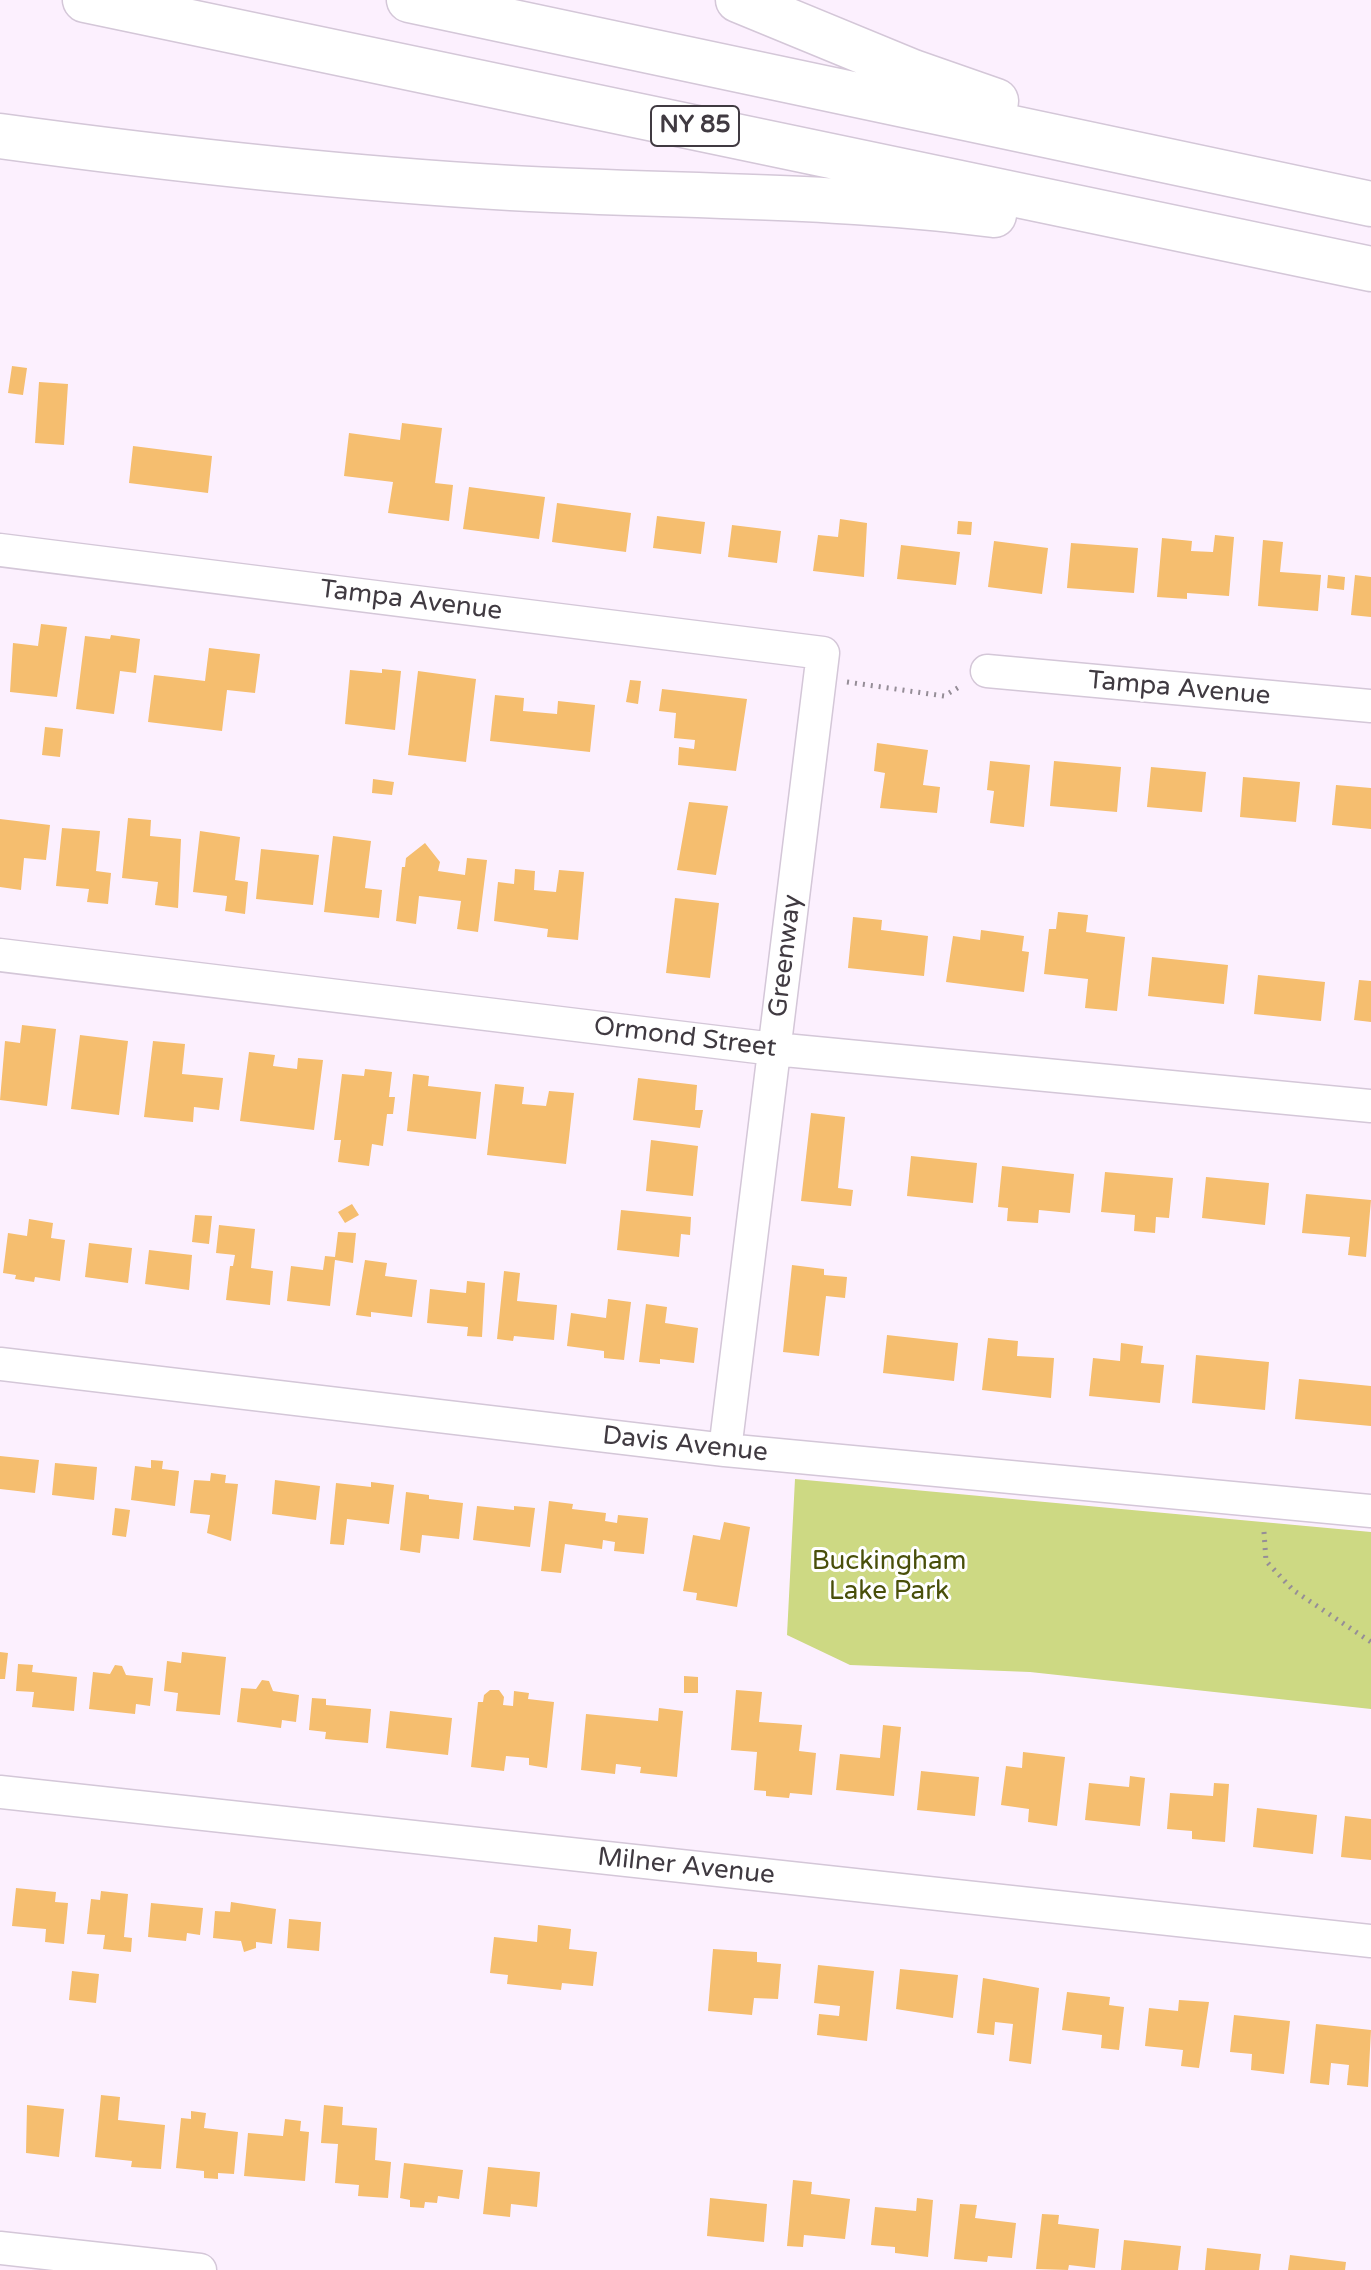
<!DOCTYPE html>
<html>
<head>
<meta charset="utf-8">
<style>
	body { margin:0 }
	canvas { display:block; background:#fcf0fe }
</style>
</head>
<body>
<canvas width="1371" height="2270"></canvas>
<script>
const g = document.querySelector('canvas').getContext('2d');
g.lineJoin = 'round';
function fill(path, color) {
  g.fillStyle = color;
  g.fill(path, 'evenodd');
}
function trace(path, color, width, dash) {
  g.strokeStyle = color;
  g.lineWidth = width;
  g.lineCap = dash ? 'butt' : 'round';
  g.setLineDash(dash || []);
  g.stroke(path);
}
function label(font, color, halo, rows, align = 'center') {
  g.font = font + ' "Varela Round",sans-serif';
  g.lineWidth = 6;
  g.setLineDash([]);
  g.textBaseline = 'middle';
  g.strokeStyle = halo;
  g.fillStyle = color;
  for (const [text, x, y, turn = 0] of rows) {
    g.save();
    g.translate(x, y);
    g.rotate((+turn || 0) * Math.PI / 180);
    g.textAlign = isNaN(turn) ? turn : align;
    if (halo) g.strokeText(text, 0, 0);
    g.fillText(text, 0, 0);
    g.restore();
  }
}
fill(new Path2D(`
	M 795,1479 L 1371,1532 L 1371,1709 L 1030,1672 L 850,1665 L 787,1635 Z`), '#cdd983');
fill(new Path2D(`
	M 12,366 L 27,368 L 23,395 L 8,393 Z
	M 39,382 L 68,384 L 64,445 L 35,443 Z
	M 402,423 L 442,428 L 435,483 L 453,485 L 449,521 L 388,513 L 393,482 L 344,476 L 349,433 L 400,440 Z
	M 133,446 L 212,456 L 208,493 L 129,483 Z
	M 469,487 L 545,497 L 539,539 L 463,529 Z
	M 557,503 L 631,513 L 626,552 L 552,542 Z
	M 657,516 L 705,522 L 701,554 L 653,548 Z
	M 840,519 L 867,523 L 864,577 L 813,571 L 818,535 L 838,537 Z
	M 958,521 L 972,522 L 971,535 L 957,534 Z
	M 732,525 L 781,531 L 777,563 L 728,557 Z
	M 1215,535 L 1234,537 L 1229,596 L 1187,593 L 1187,599 L 1157,597 L 1162,538 L 1192,541 L 1191,551 L 1213,552 Z
	M 1263,540 L 1283,542 L 1280,572 L 1321,575 L 1318,611 L 1258,606 Z
	M 994,541 L 1048,548 L 1042,594 L 988,587 Z
	M 1071,543 L 1138,548 L 1134,593 L 1067,588 Z
	M 901,545 L 960,552 L 956,585 L 897,579 Z
	M 1328,575 L 1345,577 L 1344,590 L 1327,588 Z
	M 1355,575 L 1371,577 L 1371,617 L 1351,615 Z
	M 41,624 L 67,627 L 57,697 L 10,692 L 13,643 L 38,646 Z
	M 111,635 L 140,639 L 136,673 L 120,671 L 114,714 L 76,709 L 85,636 L 110,639 Z
	M 209,648 L 260,654 L 255,693 L 227,690 L 222,731 L 148,722 L 154,675 L 205,681 Z
	M 382,669 L 401,671 L 395,730 L 345,724 L 350,670 L 382,673 Z
	M 418,671 L 476,679 L 466,762 L 408,755 Z
	M 630,680 L 641,681 L 638,704 L 626,702 Z
	M 662,689 L 747,699 L 736,771 L 678,765 L 679,747 L 694,749 L 695,740 L 674,738 L 676,713 L 659,711 Z
	M 495,695 L 524,698 L 523,711 L 557,714 L 558,701 L 595,705 L 590,752 L 490,741 Z
	M 45,727 L 63,729 L 60,757 L 42,755 Z
	M 877,743 L 928,750 L 923,785 L 940,787 L 937,813 L 880,808 L 885,773 L 874,771 Z
	M 990,761 L 1030,765 L 1024,827 L 990,823 L 994,791 L 987,790 Z
	M 1054,761 L 1121,767 L 1117,812 L 1050,806 Z
	M 1151,767 L 1206,772 L 1202,812 L 1147,807 Z
	M 1243,777 L 1300,782 L 1296,822 L 1240,817 Z
	M 373,779 L 394,782 L 392,795 L 372,793 Z
	M 1336,785 L 1371,788 L 1371,829 L 1332,825 Z
	M 689,802 L 728,806 L 716,875 L 677,870 Z
	M 128,818 L 151,820 L 150,836 L 181,839 L 178,908 L 155,905 L 158,882 L 122,878 Z
	M 0,819 L 50,825 L 46,860 L 24,858 L 21,890 L 0,887 Z
	M 62,828 L 100,831 L 96,871 L 111,873 L 108,904 L 87,902 L 89,889 L 56,886 Z
	M 200,831 L 240,837 L 235,880 L 248,882 L 245,914 L 225,911 L 227,896 L 193,892 Z
	M 333,836 L 371,841 L 365,888 L 382,890 L 379,918 L 324,912 Z
	M 425,843 L 440,862 L 438,871 L 465,875 L 467,858 L 487,860 L 478,932 L 457,929 L 461,901 L 419,896 L 416,924 L 396,921 L 402,867 L 405,867 L 406,858 Z
	M 261,849 L 319,855 L 313,905 L 256,899 Z
	M 515,869 L 535,871 L 534,890 L 556,892 L 559,870 L 584,872 L 578,940 L 547,937 L 548,929 L 494,921 L 498,882 L 514,884 Z
	M 675,898 L 719,903 L 710,978 L 666,973 Z
	M 1058,912 L 1088,915 L 1086,932 L 1125,937 L 1117,1011 L 1085,1008 L 1088,979 L 1044,974 L 1049,929 L 1056,929 Z
	M 853,917 L 882,920 L 881,930 L 928,936 L 924,976 L 848,968 Z
	M 981,930 L 1024,936 L 1022,951 L 1029,952 L 1024,992 L 946,982 L 953,936 L 980,940 Z
	M 1152,957 L 1228,965 L 1224,1004 L 1148,996 Z
	M 1258,975 L 1325,982 L 1321,1021 L 1254,1014 Z
	M 1359,980 L 1371,981 L 1371,1022 L 1354,1020 Z
	M 22,1025 L 56,1029 L 47,1106 L 0,1100 L 5,1041 L 20,1043 Z
	M 80,1035 L 128,1041 L 119,1115 L 71,1109 Z
	M 153,1041 L 185,1044 L 182,1074 L 223,1078 L 219,1110 L 194,1107 L 193,1122 L 144,1117 Z
	M 249,1052 L 275,1055 L 273,1066 L 297,1069 L 298,1058 L 323,1060 L 314,1130 L 240,1121 Z
	M 365,1069 L 392,1072 L 389,1097 L 395,1097 L 393,1114 L 387,1114 L 383,1146 L 372,1144 L 369,1166 L 338,1162 L 341,1140 L 334,1140 L 342,1074 L 364,1076 Z
	M 413,1074 L 429,1076 L 428,1086 L 481,1092 L 476,1139 L 407,1131 Z
	M 638,1078 L 697,1085 L 695,1110 L 703,1110 L 700,1128 L 633,1120 Z
	M 495,1084 L 524,1087 L 522,1104 L 546,1106 L 549,1091 L 574,1093 L 566,1164 L 487,1155 Z
	M 811,1113 L 845,1117 L 838,1188 L 853,1190 L 851,1206 L 801,1201 Z
	M 651,1140 L 698,1146 L 693,1196 L 646,1191 Z
	M 911,1156 L 977,1163 L 973,1203 L 907,1196 Z
	M 1002,1166 L 1074,1174 L 1070,1213 L 1039,1210 L 1038,1223 L 1007,1221 L 1008,1208 L 998,1207 Z
	M 1105,1172 L 1173,1178 L 1169,1218 L 1156,1217 L 1155,1233 L 1134,1231 L 1135,1215 L 1101,1212 Z
	M 1206,1177 L 1269,1183 L 1265,1225 L 1202,1218 Z
	M 1306,1194 L 1371,1200 L 1366,1257 L 1348,1255 L 1350,1237 L 1302,1233 Z
	M 352,1204 L 359,1215 L 345,1223 L 338,1212 Z
	M 621,1210 L 691,1217 L 690,1235 L 681,1234 L 679,1257 L 617,1250 Z
	M 195,1215 L 212,1216 L 209,1244 L 192,1242 Z
	M 29,1219 L 53,1223 L 51,1238 L 65,1240 L 60,1281 L 35,1277 L 34,1282 L 15,1279 L 16,1275 L 3,1273 L 8,1233 L 27,1236 Z
	M 219,1225 L 255,1229 L 251,1268 L 273,1271 L 270,1305 L 226,1300 L 230,1266 L 233,1266 L 235,1255 L 216,1253 Z
	M 338,1232 L 356,1233 L 353,1263 L 335,1260 L 330,1306 L 287,1301 L 291,1266 L 323,1270 L 325,1256 L 335,1257 Z
	M 89,1243 L 132,1248 L 128,1283 L 85,1277 Z
	M 149,1250 L 192,1255 L 189,1290 L 145,1284 Z
	M 365,1260 L 387,1263 L 385,1276 L 417,1280 L 412,1317 L 371,1312 L 371,1317 L 356,1315 Z
	M 792,1265 L 824,1269 L 824,1275 L 847,1277 L 845,1298 L 826,1296 L 819,1356 L 783,1352 Z
	M 504,1271 L 520,1273 L 517,1301 L 557,1305 L 554,1340 L 514,1336 L 513,1341 L 497,1339 Z
	M 467,1281 L 485,1283 L 482,1337 L 467,1336 L 468,1327 L 427,1323 L 430,1289 L 466,1293 Z
	M 608,1299 L 631,1302 L 624,1360 L 604,1358 L 604,1351 L 567,1346 L 571,1313 L 606,1318 Z
	M 646,1304 L 667,1307 L 665,1323 L 698,1328 L 694,1363 L 660,1359 L 660,1364 L 639,1362 Z
	M 887,1335 L 958,1343 L 954,1381 L 883,1373 Z
	M 988,1338 L 1018,1341 L 1017,1356 L 1054,1358 L 1051,1398 L 982,1390 Z
	M 1121,1343 L 1143,1346 L 1141,1363 L 1164,1365 L 1160,1403 L 1089,1396 L 1093,1358 L 1120,1361 Z
	M 1196,1355 L 1269,1362 L 1265,1410 L 1192,1403 Z
	M 1299,1379 L 1371,1386 L 1371,1426 L 1295,1419 Z
	M 0,1456 L 39,1460 L 35,1493 L 0,1489 Z
	M 151,1460 L 163,1461 L 162,1469 L 179,1471 L 175,1506 L 131,1500 L 135,1466 L 151,1468 Z
	M 55,1463 L 97,1467 L 94,1500 L 52,1495 Z
	M 211,1473 L 226,1475 L 225,1483 L 238,1484 L 231,1541 L 207,1533 L 210,1515 L 190,1513 L 194,1480 L 210,1481 Z
	M 275,1480 L 320,1486 L 316,1520 L 272,1514 Z
	M 371,1482 L 394,1485 L 389,1524 L 347,1519 L 344,1545 L 330,1544 L 336,1483 L 371,1487 Z
	M 406,1492 L 429,1495 L 429,1499 L 463,1503 L 459,1539 L 422,1535 L 420,1553 L 400,1550 Z
	M 549,1501 L 573,1504 L 572,1509 L 606,1513 L 605,1521 L 617,1523 L 618,1515 L 648,1518 L 644,1554 L 614,1551 L 615,1542 L 603,1540 L 602,1549 L 565,1544 L 561,1573 L 541,1571 Z
	M 477,1506 L 514,1510 L 514,1506 L 535,1508 L 530,1547 L 473,1540 Z
	M 115,1508 L 130,1510 L 126,1537 L 112,1535 Z
	M 724,1522 L 750,1527 L 737,1607 L 696,1600 L 697,1593 L 683,1591 L 693,1535 L 720,1540 Z
	M 0,1652 L 8,1653 L 5,1679 L 0,1679 Z
	M 182,1652 L 226,1657 L 220,1715 L 176,1711 L 178,1693 L 164,1691 L 167,1661 L 181,1663 Z
	M 18,1664 L 33,1665 L 32,1672 L 77,1677 L 74,1711 L 32,1707 L 34,1692 L 16,1691 Z
	M 115,1665 L 122,1666 L 126,1675 L 153,1678 L 150,1706 L 136,1704 L 135,1714 L 89,1709 L 93,1672 L 110,1674 Z
	M 684,1676 L 698,1677 L 698,1693 L 684,1693 Z
	M 262,1680 L 269,1681 L 273,1691 L 299,1695 L 296,1722 L 282,1720 L 281,1728 L 237,1722 L 241,1688 L 256,1689 Z
	M 490,1690 L 499,1690 L 504,1697 L 503,1705 L 513,1706 L 514,1691 L 529,1693 L 528,1699 L 554,1702 L 547,1768 L 529,1765 L 529,1758 L 506,1756 L 504,1771 L 471,1767 L 478,1702 L 483,1702 L 484,1695 Z
	M 736,1690 L 762,1692 L 759,1722 L 802,1725 L 799,1751 L 816,1753 L 812,1795 L 790,1793 L 789,1798 L 766,1796 L 766,1791 L 754,1790 L 757,1752 L 731,1750 Z
	M 312,1698 L 326,1699 L 326,1705 L 371,1709 L 368,1743 L 325,1739 L 326,1732 L 309,1730 Z
	M 659,1708 L 683,1711 L 677,1777 L 640,1773 L 641,1767 L 616,1764 L 615,1774 L 581,1770 L 586,1714 L 658,1721 Z
	M 390,1711 L 452,1718 L 448,1755 L 386,1748 Z
	M 883,1725 L 901,1727 L 894,1796 L 836,1790 L 840,1754 L 880,1758 Z
	M 1023,1752 L 1065,1757 L 1057,1826 L 1028,1822 L 1029,1809 L 1001,1805 L 1006,1766 L 1022,1768 Z
	M 921,1771 L 979,1777 L 975,1816 L 917,1810 Z
	M 1130,1776 L 1145,1778 L 1140,1826 L 1085,1820 L 1089,1783 L 1129,1787 Z
	M 1214,1783 L 1229,1784 L 1225,1842 L 1192,1839 L 1192,1831 L 1167,1829 L 1170,1793 L 1213,1796 Z
	M 1257,1808 L 1317,1815 L 1313,1854 L 1253,1847 Z
	M 1345,1816 L 1371,1819 L 1371,1860 L 1341,1857 Z
	M 16,1888 L 56,1892 L 55,1902 L 68,1903 L 64,1944 L 45,1942 L 46,1929 L 12,1926 Z
	M 101,1891 L 128,1894 L 124,1937 L 132,1938 L 131,1952 L 103,1949 L 105,1935 L 87,1934 L 91,1899 L 100,1900 Z
	M 231,1902 L 276,1909 L 272,1944 L 256,1942 L 256,1948 L 244,1952 L 241,1941 L 213,1938 L 215,1911 L 230,1912 Z
	M 151,1903 L 203,1908 L 200,1935 L 187,1933 L 186,1941 L 148,1937 Z
	M 289,1919 L 321,1922 L 319,1951 L 287,1948 Z
	M 538,1925 L 571,1929 L 569,1949 L 597,1952 L 593,1986 L 562,1983 L 561,1990 L 507,1984 L 508,1975 L 490,1973 L 494,1937 L 537,1942 Z
	M 713,1949 L 757,1952 L 757,1962 L 781,1964 L 778,1999 L 754,1998 L 752,2015 L 708,2011 Z
	M 818,1965 L 874,1971 L 867,2041 L 817,2035 L 819,2014 L 839,2016 L 840,2006 L 814,2003 Z
	M 900,1969 L 958,1975 L 953,2018 L 896,2009 Z
	M 72,1971 L 99,1974 L 96,2003 L 69,2000 Z
	M 983,1978 L 1039,1988 L 1031,2064 L 1009,2061 L 1013,2024 L 995,2022 L 994,2035 L 977,2033 Z
	M 1067,1992 L 1110,1997 L 1109,2005 L 1124,2007 L 1119,2050 L 1101,2048 L 1102,2035 L 1062,2030 Z
	M 1179,2000 L 1209,2002 L 1199,2068 L 1181,2066 L 1183,2050 L 1145,2046 L 1149,2008 L 1178,2011 Z
	M 1234,2015 L 1290,2021 L 1284,2074 L 1251,2070 L 1252,2054 L 1230,2052 Z
	M 1316,2024 L 1371,2030 L 1368,2087 L 1347,2085 L 1349,2065 L 1331,2063 L 1329,2085 L 1310,2083 Z
	M 101,2095 L 120,2097 L 118,2120 L 165,2125 L 161,2169 L 131,2167 L 132,2161 L 95,2157 Z
	M 27,2105 L 64,2109 L 59,2157 L 26,2153 Z
	M 324,2105 L 343,2107 L 342,2125 L 377,2128 L 375,2160 L 391,2162 L 388,2198 L 358,2196 L 359,2185 L 335,2183 L 338,2144 L 321,2143 Z
	M 191,2111 L 206,2113 L 204,2128 L 238,2132 L 234,2174 L 218,2173 L 218,2179 L 204,2178 L 204,2171 L 176,2168 L 181,2118 L 191,2119 Z
	M 285,2119 L 301,2121 L 300,2131 L 309,2132 L 305,2181 L 244,2176 L 248,2133 L 283,2136 Z
	M 404,2163 L 463,2170 L 459,2199 L 438,2196 L 437,2203 L 425,2202 L 424,2208 L 410,2207 L 410,2200 L 400,2198 Z
	M 488,2167 L 540,2172 L 537,2207 L 511,2204 L 510,2217 L 483,2214 Z
	M 793,2180 L 812,2182 L 811,2194 L 850,2199 L 845,2239 L 804,2235 L 803,2247 L 787,2246 Z
	M 710,2198 L 767,2204 L 764,2242 L 707,2236 Z
	M 917,2198 L 933,2200 L 928,2257 L 895,2253 L 895,2247 L 871,2245 L 875,2207 L 916,2211 Z
	M 960,2204 L 977,2205 L 975,2218 L 1016,2223 L 1012,2258 L 988,2256 L 987,2262 L 954,2259 Z
	M 1042,2214 L 1059,2215 L 1058,2224 L 1099,2229 L 1095,2268 L 1069,2265 L 1068,2270 L 1036,2269 Z
	M 1124,2240 L 1181,2246 L 1178,2270 L 1121,2270 Z
	M 1207,2248 L 1261,2254 L 1259,2270 L 1205,2270 Z
	M 1290,2255 L 1346,2262 L 1345,2270 L 1288,2270 Z`), '#f5be6f');
const street = new Path2D(`
	M 0,550 L 823,653 L 725,1450
	M 987,671 L 1371,706
	M 0,955 L 774,1049 L 1371,1106
	M 0,1364 L 725,1450 L 1371,1511
	M 0,1792 L 1371,1941
	M 0,2248 L 200,2270`);
const highway = new Path2D(`
	M 85,0 L 1371,269
	M 409,0 L 1371,204
	M 738,0 L 913,72 L 996,101
	M 0,136 C 169,159 340,178 511,188 C 672,197 834,194 994,215`);
trace(street, '#d4c7d8', 35);
trace(highway, '#d4c7d8', 47);
trace(new Path2D(`
	M 847,682 L 944,696 L 961,686
	M 1264,1532 L 1266,1561 L 1293,1590 L 1371,1642`), '#958d97', 5, [2, 6]);
trace(street, '#fff', 32);
trace(highway, '#fff', 44);
for (const [x, y, w] of [
	[695,126,88]
]) {
  const box = new Path2D();
  box.roundRect(x - w / 2, y - 20, w, 40, 6);
  g.fillStyle = '#fff';
  g.fill(box);
  trace(box, '#403a41', 2);
}
label('bold 24px', '#403a41', null, [
	["NY 85",695,126]
]);
label('26px', '#403a41', '#fff', [
	["Tampa Avenue",411,601,7],
	["Tampa Avenue",1179,689,5],
	["Greenway",786,956,-83],
	["Ormond Street",685,1038,7],
	["Davis Avenue",685,1445,6],
	["Milner Avenue",686,1867,6]
]);
label('26px', '#494f0a', '#fff', [
	["Buckingham",889,1562],
	["Lake Park",889,1592]
]);
</script>
</body>
</html>
